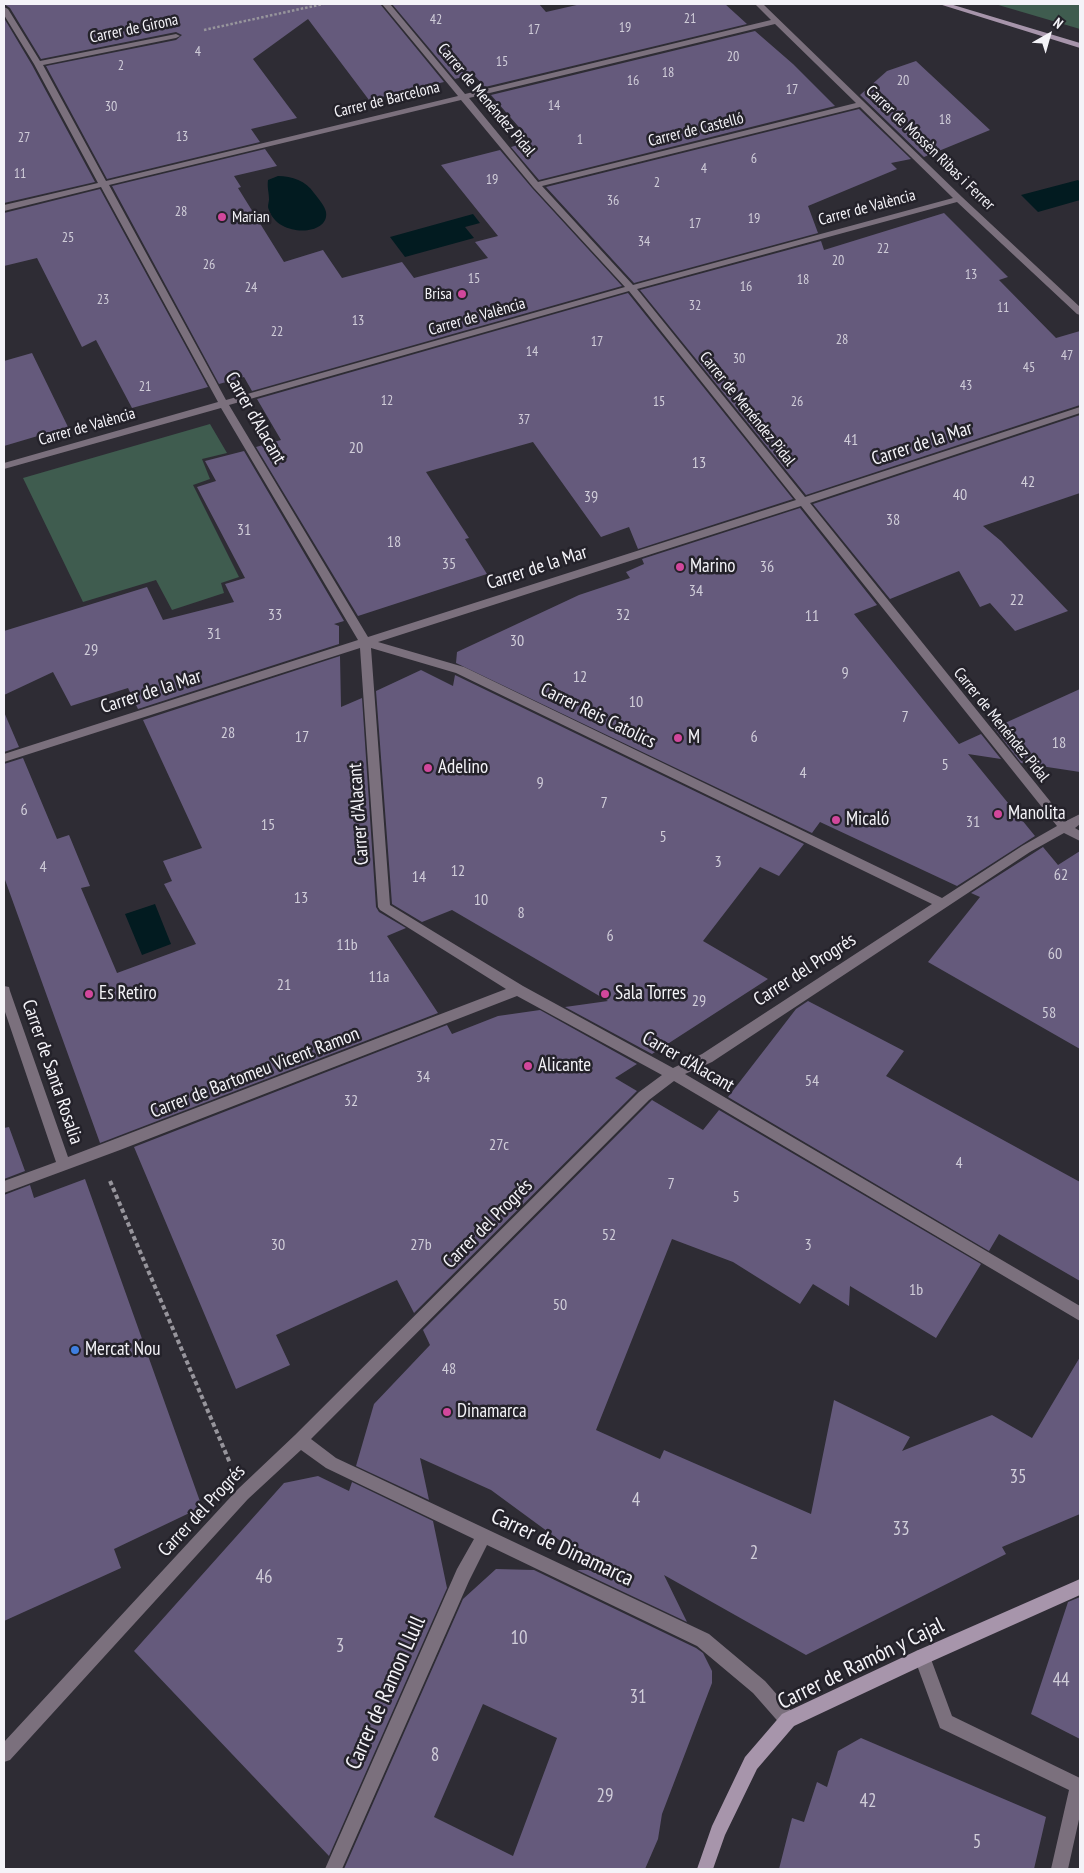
<!DOCTYPE html>
<html>
<head>
<meta charset="utf-8">
<style>
	body { margin:0 }
	#map { position:relative; width:1084px; height:1873px; overflow:hidden; background:#2e2c34; font-family:"PT Sans Narrow",sans-serif }
	canvas { display:block }
	.frame { position:absolute; inset:0; border:5px solid #f4f3f8; pointer-events:none }
	.north { position:absolute; left:1024px; top:10px; width:50px; height:50px; -webkit-text-stroke:4px #24222a; paint-order:stroke; rotate:38deg; font-size:14px; font-weight:700; line-height:20px; text-align:center; color:#f4f3f8 }
	.north::after { content:''; display:block; margin:auto; width:18px; height:22px; background:#f4f3f8; clip-path:polygon(50% 0,100% 100%,50% 72%,0 100%) }
</style>
</head>
<body>
<div id="map">
<canvas width="1084" height="1873"></canvas>
<div class="frame"></div>
<div class="north">N</div>
</div>
<script>
const g = document.querySelector('canvas').getContext('2d');
g.lineJoin = 'round';
function fill(path, color) {
  g.fillStyle = color;
  g.fill(path, 'evenodd');
}
function trace(path, color, width, dash) {
  g.strokeStyle = color;
  g.lineWidth = width;
  g.lineCap = dash ? 'butt' : 'round';
  g.setLineDash(dash || []);
  g.stroke(path);
}
function label(font, color, halo, rows, align = 'center') {
  g.font = font + ' "PT Sans Narrow",sans-serif';
  g.lineWidth = 5;
  g.setLineDash([]);
  g.textBaseline = 'middle';
  g.strokeStyle = halo;
  g.fillStyle = color;
  for (const [text, x, y, turn = 0] of rows) {
    g.save();
    g.translate(x, y);
    g.rotate((+turn || 0) * Math.PI / 180);
    g.textAlign = isNaN(turn) ? turn : align;
    if (halo) g.strokeText(text, 0, 0);
    g.fillText(text, 0, 0);
    g.restore();
  }
}
fill(new Path2D(`
	M 995,4 L 1080,4 L 1080,29 Z
	M 210,424 L 227,453 L 202,459 L 210,479 L 193,485 L 239,577 L 221,583 L 224,593 L 172,610 L 156,580 L 83,602 L 23,478 Z`), '#3f5c4f');
fill(new Path2D(`
	M 278,176 C 292,176 306,181 314,193 C 318,198 325,206 326,212 C 330,236 278,238 269,210 C 267,206 269,203 269,199 C 269,192 267,188 268,180 Z
	M 1078,180 L 1080,182 L 1080,200 L 1038,212 L 1021,195 Z
	M 473,214 L 480,223 L 465,227 L 474,238 L 405,257 L 390,237 Z
	M 155,904 L 171,944 L 142,955 L 125,914 Z`), '#021b20');
fill(new Path2D(`
	M 4,4 L 380,4 L 444,82 L 369,100 L 308,19 L 253,59 L 297,118 L 251,129 L 260,142 L 107,179 L 46,66 L 176,40 L 182,35 L 176,32 L 41,59 L 10,8 Z
	M 392,4 L 539,4 L 546,12 L 581,4 L 725,4 L 747,24 L 485,87 L 473,74 L 455,79 Z
	M 4,18 L 32,65 L 95,182 L 4,203 Z
	M 755,31 L 793,64 L 835,106 L 539,180 L 511,147 L 531,141 L 491,95 Z
	M 916,61 L 990,130 L 924,157 L 860,95 L 887,71 Z
	M 859,109 L 911,159 L 891,163 L 897,169 L 808,206 L 818,233 L 634,283 L 546,187 Z
	M 265,149 L 277,166 L 234,176 L 241,187 L 238,188 L 284,262 L 323,250 L 342,278 L 402,262 L 414,278 L 488,258 L 475,242 L 498,236 L 441,165 L 500,150 L 532,188 L 622,286 L 252,391 L 244,377 L 219,384 L 112,186 Z
	M 100,189 L 208,387 L 132,408 L 96,340 L 82,347 L 37,258 L 4,266 L 4,213 Z
	M 944,213 L 1008,277 L 999,280 L 1056,338 L 1080,331 L 1080,405 L 806,495 L 640,290 L 821,241 L 824,250 Z
	M 628,293 L 793,499 L 638,549 L 629,527 L 601,537 L 533,442 L 426,472 L 469,538 L 465,539 L 487,574 L 358,616 L 256,447 L 281,440 L 257,399 Z
	M 32,353 L 68,427 L 4,446 L 4,361 Z
	M 1080,415 L 1080,493 L 983,526 L 1001,541 L 1068,611 L 1015,631 L 990,603 L 980,607 L 959,571 L 890,599 L 813,504 Z
	M 244,451 L 344,621 L 334,624 L 339,626 L 339,644 L 138,709 L 128,688 L 71,706 L 53,672 L 4,695 L 4,631 L 147,587 L 163,620 L 234,602 L 225,584 L 245,578 L 197,487 L 216,481 L 205,461 Z
	M 800,508 L 877,605 L 854,614 L 959,744 L 981,734 L 1001,759 L 968,754 L 1035,836 L 957,886 L 820,822 L 812,833 L 456,663 L 457,652 L 579,595 L 630,578 L 626,572 L 644,564 L 642,559 Z
	M 340,656 L 341,707 L 362,698 L 376,907 L 379,912 L 406,928 L 387,936 L 438,1013 L 100,1143 L 4,877 L 4,764 L 23,758 L 57,839 L 69,835 L 90,886 L 81,888 L 117,973 L 196,944 L 164,884 L 172,881 L 163,861 L 202,848 L 143,720 Z
	M 421,670 L 453,686 L 455,675 L 804,844 L 779,876 L 760,867 L 703,941 L 768,979 L 652,1054 L 565,1007 L 608,1001 L 452,910 L 422,922 L 392,904 L 376,691 Z
	M 1080,689 L 1080,772 L 1021,763 L 994,728 Z
	M 4,712 L 19,747 L 4,752 Z
	M 1043,847 L 1058,865 L 1080,851 L 1080,1049 L 928,962 L 980,897 L 971,893 Z
	M 808,1001 L 904,1051 L 886,1076 L 1080,1182 L 1080,1281 L 999,1234 L 989,1251 L 728,1097 L 796,1009 Z
	M 540,1010 L 637,1064 L 615,1078 L 637,1091 L 414,1313 L 397,1280 L 276,1335 L 290,1365 L 236,1389 L 134,1147 L 447,1025 L 452,1034 L 498,1016 Z
	M 652,1100 L 703,1130 L 719,1110 L 981,1264 L 936,1338 L 850,1286 L 849,1306 L 813,1284 L 800,1304 L 733,1262 L 672,1239 L 596,1430 L 660,1459 L 664,1450 L 811,1514 L 834,1400 L 910,1437 L 902,1451 L 992,1415 L 1032,1438 L 1080,1357 L 1080,1514 L 1002,1547 L 1006,1554 L 806,1655 L 664,1575 L 687,1622 L 577,1570 L 600,1570 L 491,1490 L 420,1458 L 429,1500 L 356,1466 L 374,1404 L 430,1345 L 423,1330 Z
	M 9,1127 L 25,1171 L 4,1179 L 4,1128 Z
	M 85,1179 L 202,1507 L 114,1549 L 121,1568 L 4,1621 L 4,1195 L 30,1185 L 34,1198 Z
	M 318,1476 L 349,1491 L 352,1482 L 433,1521 L 447,1588 L 329,1856 L 134,1651 L 284,1483 Z
	M 496,1569 L 534,1570 L 696,1648 L 703,1653 L 712,1671 L 712,1683 L 662,1814 L 658,1839 L 645,1869 L 344,1869 L 463,1599 ZM 483,1704 L 557,1738 L 513,1856 L 434,1817 Z
	M 1080,1597 L 1080,1739 L 1031,1714 L 1068,1602 Z
	M 861,1738 L 1046,1817 L 1034,1869 L 779,1869 L 792,1818 L 804,1822 L 817,1782 L 827,1787 L 838,1751 Z`), '#655a7c');
trace(new Path2D(`
	M 204,30 L 323,4`), '#97959c', 2.5, [2.5, 2]);
trace(new Path2D(`
	M 110,1181 L 230,1463`), '#97959c', 4, [4.5, 3]);
fill(new Path2D(`
	M 382,4 L 390,4 L 465,94 L 771,20 L 755,4 L 763,4 L 962,197 L 1080,307 L 1080,315 L 1077,314 L 957,202 L 637,289 L 805,497 L 1080,407 L 1080,413 L 810,503 L 1066,821 L 1080,814 L 1080,824 L 1075,828 L 1080,831 L 1080,841 L 1064,833 L 1030,852 L 712,1062 L 685,1074 L 1080,1306 L 1080,1321 L 674,1081 L 649,1100 L 311,1439 L 336,1458 L 709,1634 L 765,1681 L 794,1714 L 796,1720 L 794,1726 L 788,1728 L 782,1726 L 753,1693 L 697,1646 L 487,1545 L 469,1581 L 342,1869 L 325,1869 L 457,1569 L 474,1539 L 326,1468 L 301,1450 L 248,1499 L 10,1760 L 4,1762 L 4,1742 L 238,1489 L 295,1435 L 639,1092 L 662,1075 L 517,996 L 120,1150 L 4,1193 L 4,1181 L 56,1162 L 4,1009 L 4,986 L 9,987 L 10,991 L 68,1157 L 506,989 L 380,910 L 378,907 L 360,648 L 4,762 L 4,754 L 358,640 L 221,408 L 4,469 L 4,463 L 218,402 L 101,187 L 4,211 L 4,205 L 98,183 L 34,64 L 4,15 L 4,7 L 8,9 L 40,61 L 176,34 L 180,36 L 176,38 L 43,65 L 106,181 L 458,96 ZM 775,24 L 856,103 L 538,182 L 469,98 ZM 461,100 L 533,187 L 625,287 L 226,400 L 109,185 ZM 860,107 L 953,198 L 633,285 L 542,186 ZM 629,291 L 796,500 L 368,637 L 229,405 ZM 801,506 L 1057,826 L 1022,846 L 942,898 L 464,667 L 378,642 ZM 371,648 L 456,673 L 932,904 L 702,1054 L 673,1068 L 523,986 L 390,905 Z
	M 922,1649 L 928,1651 L 952,1716 L 1080,1778 L 1080,1815 L 1068,1869 L 1051,1869 L 1069,1790 L 940,1728 L 914,1657 L 916,1651 Z`), '#7b707d');
fill(new Path2D(`
	M 939,4 L 950,4 L 1080,43 L 1080,48 Z
	M 1080,1579 L 1080,1595 L 928,1663 L 794,1726 L 757,1769 L 725,1835 L 713,1869 L 697,1869 L 712,1826 L 745,1757 L 782,1714 L 916,1651 Z`), '#a795ab');
for (const [x, y, r, color] of [
	[222,217,5,"#d1479c"],
	[462,294,5,"#d1479c"],
	[680,567,5,"#d1479c"],
	[678,738,5,"#d1479c"],
	[428,768,5,"#d1479c"],
	[998,814,5,"#d1479c"],
	[836,820,5,"#d1479c"],
	[89,994,5,"#d1479c"],
	[605,994,5,"#d1479c"],
	[528,1066,5,"#d1479c"],
	[75,1350,5,"#3f7fe0"],
	[447,1412,5,"#d1479c"]
]) {
  const dot = new Path2D();
  dot.arc(x, y, r, 0, 2 * Math.PI);
  g.fillStyle = color;
  g.fill(dot);
  trace(dot, '#24222a', 2);
}
label('14px', '#d0cdd9', null, [
	["21",690,19],
	["42",436,20],
	["19",625,28],
	["17",534,30],
	["4",198,52],
	["20",733,57],
	["15",502,62],
	["2",121,66],
	["18",668,73],
	["16",633,81],
	["20",903,81],
	["17",792,90],
	["14",554,106],
	["30",111,107],
	["18",945,120],
	["13",182,137],
	["27",24,138],
	["1",580,140],
	["6",754,159],
	["4",704,169],
	["11",20,174],
	["19",492,180],
	["2",657,183],
	["36",613,201],
	["28",181,212],
	["19",754,219],
	["17",695,224],
	["25",68,238],
	["34",644,242],
	["22",883,249],
	["20",838,261],
	["26",209,265],
	["13",971,275],
	["15",474,279],
	["18",803,280],
	["16",746,287],
	["24",251,288],
	["23",103,300],
	["32",695,306],
	["11",1003,308],
	["13",358,321],
	["22",277,332],
	["28",842,340],
	["17",597,342],
	["14",532,352],
	["47",1067,356],
	["30",739,359],
	["45",1029,368],
	["43",966,386],
	["21",145,387],
	["12",387,401],
	["15",659,402],
	["26",797,402],
	["37",524,420]
]);
label('16px', '#f4f3f8', '#24222a', [
	["Carrer de Girona",134,29,-12],
	["Carrer de Barcelona",387,100,-14],
	["Carrer de Menéndez Pidal",486,100,50],
	["Carrer de Castelló",696,130,-14],
	["Carrer de Mossèn Ribas i Ferrer",930,148,44],
	["Carrer de València",867,208,-15],
	["Carrer de València",477,317,-16],
	["Carrer de Menéndez Pidal",747,409,51],
	["Carrer de València",87,427,-16],
	["Carrer de Menéndez Pidal",1001,725,51]
]);
label('16px', '#f4f3f8', '#24222a', [
	["Marian",232,217],
	["Brisa",452,294,"right"]
], 'left');
label('16px', '#d0cdd9', null, [
	["41",851,440],
	["20",356,448],
	["13",699,463],
	["42",1028,482],
	["40",960,495],
	["39",591,497],
	["38",893,520],
	["31",244,530],
	["18",394,542],
	["35",449,564],
	["36",767,567],
	["34",696,591],
	["22",1017,600],
	["33",275,615],
	["32",623,615],
	["11",812,616],
	["31",214,634],
	["30",517,641],
	["29",91,650],
	["9",845,673],
	["12",580,677],
	["10",636,702],
	["7",905,717],
	["28",228,733],
	["17",302,737],
	["6",754,737],
	["18",1059,743],
	["5",945,765],
	["4",803,773],
	["9",540,783],
	["7",604,803],
	["6",24,810],
	["31",973,822],
	["15",268,825],
	["5",663,837],
	["3",718,862],
	["4",43,867],
	["12",458,871],
	["62",1061,875],
	["14",419,877],
	["13",301,898],
	["10",481,900],
	["8",521,913],
	["6",610,936],
	["11b",347,945],
	["60",1055,954],
	["11a",379,977],
	["21",284,985],
	["29",699,1001],
	["58",1049,1013],
	["34",423,1077],
	["54",812,1081],
	["32",351,1101],
	["27c",499,1145],
	["4",959,1163],
	["7",671,1184],
	["5",736,1197],
	["52",609,1235],
	["30",278,1245],
	["27b",421,1245],
	["3",808,1245],
	["1b",916,1290],
	["50",560,1305],
	["48",449,1369]
]);
label('19px', '#f4f3f8', '#24222a', [
	["Carrer d'Alacant",255,418,60],
	["Carrer de la Mar",922,444,-18],
	["Carrer de la Mar",537,568,-18],
	["Carrer de la Mar",151,692,-18],
	["Carrer Reis Catolics",598,716,26],
	["Carrer d'Alacant",359,814,-94],
	["Carrer del Progrés",805,970,-33],
	["Carrer d'Alacant",688,1062,30],
	["Carrer de Santa Rosalia",52,1072,71],
	["Carrer de Bartomeu Vicent Ramon",255,1073,-21],
	["Carrer del Progrés",488,1224,-45],
	["Carrer del Progrés",202,1511,-47]
]);
label('19px', '#f4f3f8', '#24222a', [
	["Marino",690,567],
	["M",688,738],
	["Adelino",438,768],
	["Manolita",1008,814],
	["Micaló",846,820],
	["Es Retiro",99,994],
	["Sala Torres",615,994],
	["Alicante",538,1066],
	["Mercat Nou",85,1350],
	["Dinamarca",457,1412]
], 'left');
label('19px', '#d0cdd9', null, [
	["35",1018,1478],
	["4",636,1501],
	["33",901,1530],
	["2",754,1554],
	["46",264,1578],
	["10",519,1639],
	["3",340,1647],
	["44",1061,1681],
	["31",638,1698],
	["8",435,1756],
	["29",605,1797],
	["42",868,1802],
	["5",977,1843]
]);
label('22px', '#f4f3f8', '#24222a', [
	["Carrer de Dinamarca",562,1548,25],
	["Carrer de Ramón y Cajal",861,1664,-26],
	["Carrer de Ramon Llull",386,1693,-66]
]);
</script>
</body>
</html>
